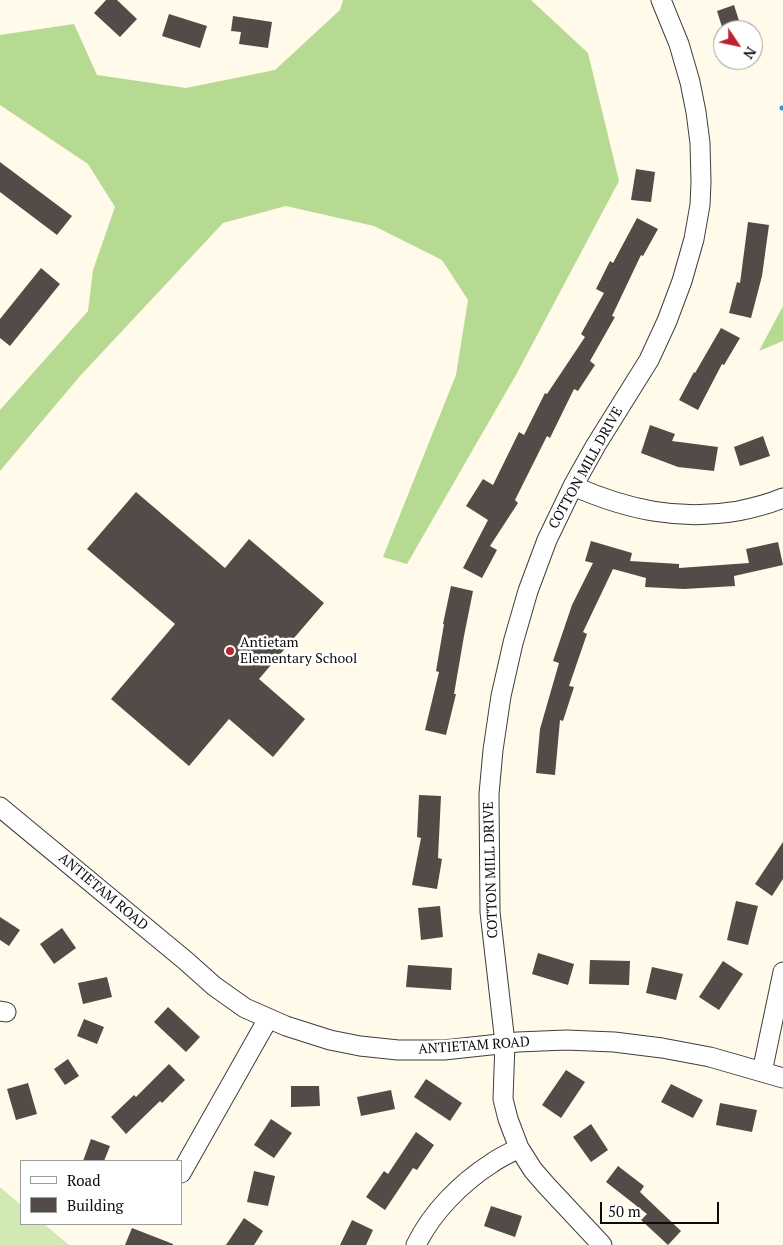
<!DOCTYPE html>
<html>
<head>
<meta charset="utf-8">
<style>
	body { margin:0 }
	#map { position:relative; width:783px; height:1245px; overflow:hidden; background:#fffae9; font-family:"PT Serif",serif }
	canvas { display:block }
	.legend { position:absolute; left:20px; top:1160px; width:162px; height:65px; box-sizing:border-box; background:#fff; border:1px solid #9d9d9d; margin:0; padding:6px 9px; list-style:none; font-size:15px; color:#0b0b0b }
	.legend li { display:flex; align-items:center; gap:10px; height:25px }
	.legend b { width:25px; border:1px solid #9d9d9d }
	.north { position:absolute; left:713px; top:20px; width:50px; height:50px; box-sizing:border-box; background:#fff; border:1px solid #9d9d9d; border-radius:50%; rotate:124deg; font-size:14px; font-weight:700; line-height:20px; text-align:center; color:#0b0b0b }
	.north::after { content:''; display:block; margin:auto; width:18px; height:22px; background:#bc2231; clip-path:polygon(50% 0,100% 100%,50% 72%,0 100%) }
	.scale { position:absolute; left:600px; top:1202px; width:119px; height:22px; box-sizing:border-box; border:2px solid #0b0b0b; border-top:0; padding-left:6px; font-size:15px; line-height:18px; white-space:nowrap; color:#0b0b0b; -webkit-text-stroke:4px #fff; paint-order:stroke }
</style>
</head>
<body>
<div id="map">
<canvas width="783" height="1245"></canvas>
<ul class="legend">
<li><b style="height:6px;background:#fff"></b>Road</li>
<li><b style="height:14px;background:#534b47"></b>Building</li>
</ul>
<div class="north">N</div>
<div class="scale">50 m</div>
</div>
<script>
const g = document.querySelector('canvas').getContext('2d');
g.lineJoin = 'round';
function fill(path, color) {
  g.fillStyle = color;
  g.fill(path, 'evenodd');
}
function trace(path, color, width, dash) {
  g.strokeStyle = color;
  g.lineWidth = width;
  g.lineCap = dash ? 'butt' : 'round';
  g.setLineDash(dash || []);
  g.stroke(path);
}
function label(font, color, halo, rows, align = 'center') {
  g.font = font + ' "PT Serif",serif';
  g.lineWidth = 5;
  g.setLineDash([]);
  g.textBaseline = 'middle';
  g.strokeStyle = halo;
  g.fillStyle = color;
  for (const [text, x, y, turn = 0] of rows) {
    g.save();
    g.translate(x, y);
    g.rotate((+turn || 0) * Math.PI / 180);
    g.textAlign = isNaN(turn) ? turn : align;
    if (halo) g.strokeText(text, 0, 0);
    g.fillText(text, 0, 0);
    g.restore();
  }
}
fill(new Path2D(`
	M 0,1187 L 21,1205 L 21,1224 L 44,1224 L 69,1245 L 0,1245 Z`), '#d1e9b3');
fill(new Path2D(`
	M 343,0 L 531,0 L 588,53 L 619,181 L 517,373 L 407,564 L 383,557 L 456,375 L 468,300 L 442,260 L 374,226 L 286,206 L 223,223 L 80,376 L 0,471 L 0,410 L 88,311 L 93,270 L 115,207 L 88,164 L 0,105 L 0,35 L 74,24 L 97,75 L 186,88 L 275,70 L 340,10 Z
	M 783,306 L 783,341 L 759,351 Z`), '#b6da92');
trace(new Path2D(`
	M 782,108 L 783,108`), '#3398ce', 5);
fill(new Path2D(`
	M 106,0 L 117,0 L 137,19 L 120,37 L 94,13 Z
	M 734,5 L 742,30 L 723,30 L 717,11 Z
	M 169,14 L 207,26 L 200,48 L 162,36 Z
	M 233,16 L 272,22 L 268,48 L 239,44 L 241,32 L 231,31 Z
	M 0,162 L 72,216 L 57,235 L 0,192 Z
	M 636,169 L 655,172 L 651,202 L 631,200 Z
	M 637,218 L 658,229 L 643,256 L 641,255 L 612,316 L 615,317 L 590,361 L 595,365 L 578,391 L 574,389 L 550,438 L 547,436 L 515,500 L 518,503 L 490,546 L 497,550 L 482,578 L 463,568 L 488,520 L 466,506 L 483,479 L 493,485 L 519,432 L 524,435 L 545,393 L 547,394 L 585,337 L 581,334 L 604,293 L 596,289 L 610,261 L 613,263 Z
	M 748,222 L 769,225 L 762,276 L 751,318 L 729,313 L 737,282 L 740,283 Z
	M 41,268 L 60,284 L 10,346 L 0,338 L 0,319 Z
	M 721,328 L 740,338 L 724,365 L 722,364 L 698,410 L 679,400 L 694,372 L 695,373 Z
	M 650,425 L 675,434 L 672,441 L 718,447 L 714,471 L 678,467 L 641,453 Z
	M 763,436 L 770,456 L 740,466 L 734,447 Z
	M 136,492 L 225,568 L 249,539 L 324,603 L 259,679 L 305,719 L 273,757 L 229,719 L 189,766 L 111,699 L 175,624 L 87,549 Z
	M 591,541 L 632,553 L 630,561 L 679,564 L 679,568 L 749,563 L 746,549 L 778,542 L 783,565 L 734,576 L 735,586 L 684,589 L 645,587 L 646,578 L 613,569 L 583,632 L 587,634 L 569,686 L 574,687 L 563,721 L 560,720 L 555,775 L 536,773 L 540,729 L 559,663 L 553,661 L 572,605 L 593,563 L 585,561 Z
	M 451,586 L 473,591 L 464,636 L 454,694 L 456,694 L 446,735 L 425,730 L 439,672 L 436,671 L 444,624 L 443,624 Z
	M 419,795 L 441,796 L 438,858 L 442,859 L 437,889 L 412,885 L 421,838 L 417,837 Z
	M 783,842 L 783,879 L 772,896 L 755,884 Z
	M 736,901 L 758,906 L 748,945 L 727,940 Z
	M 440,906 L 443,937 L 421,940 L 418,908 Z
	M 0,917 L 20,930 L 9,946 L 0,940 Z
	M 62,928 L 76,948 L 54,964 L 40,944 Z
	M 538,953 L 574,964 L 568,985 L 532,974 Z
	M 590,960 L 630,961 L 629,985 L 589,984 Z
	M 723,961 L 743,974 L 719,1010 L 699,997 Z
	M 408,965 L 452,968 L 451,990 L 406,987 Z
	M 652,967 L 683,974 L 676,1000 L 646,993 Z
	M 107,977 L 112,997 L 83,1004 L 78,983 Z
	M 168,1007 L 200,1037 L 186,1052 L 154,1022 Z
	M 84,1019 L 104,1027 L 97,1044 L 77,1036 Z
	M 68,1059 L 79,1076 L 65,1085 L 54,1069 Z
	M 169,1064 L 185,1080 L 162,1103 L 160,1101 L 126,1134 L 111,1117 L 134,1095 L 136,1097 Z
	M 566,1070 L 585,1082 L 561,1118 L 542,1105 Z
	M 426,1079 L 462,1103 L 450,1121 L 414,1097 Z
	M 28,1083 L 37,1114 L 16,1120 L 7,1089 Z
	M 671,1084 L 703,1100 L 693,1118 L 661,1102 Z
	M 291,1086 L 319,1086 L 320,1106 L 291,1107 Z
	M 391,1090 L 395,1109 L 361,1116 L 357,1097 Z
	M 720,1103 L 757,1110 L 752,1132 L 716,1125 Z
	M 271,1119 L 292,1133 L 274,1158 L 254,1145 Z
	M 591,1124 L 608,1150 L 591,1162 L 573,1137 Z
	M 416,1132 L 434,1145 L 417,1170 L 413,1168 L 385,1210 L 366,1197 L 384,1171 L 388,1174 Z
	M 91,1139 L 110,1146 L 104,1161 L 83,1161 Z
	M 618,1166 L 644,1186 L 640,1192 L 681,1231 L 668,1245 L 641,1220 L 647,1214 L 606,1182 Z
	M 254,1171 L 275,1176 L 268,1206 L 247,1202 Z
	M 491,1206 L 522,1216 L 515,1237 L 484,1226 Z
	M 244,1218 L 263,1231 L 254,1245 L 226,1245 Z
	M 352,1220 L 373,1230 L 366,1245 L 340,1245 Z
	M 132,1228 L 173,1244 L 173,1245 L 125,1245 Z`), '#534b47');
const minor = new Path2D(`
	M 573,486 C 628,510 679,521 738,511 C 753,508 769,504 783,498
	M 0,807 L 186,961 L 214,986 L 245,1008 L 286,1026 L 330,1040 L 360,1046 L 398,1050 L 444,1050 L 518,1042 L 566,1040 L 614,1042 L 662,1048 L 710,1057 L 783,1078
	M 0,1011 L 6,1012
	M 762,1072 L 783,972
	M 181,1173 L 268,1019
	M 416,1245 C 432,1212 461,1183 492,1163 C 500,1157 510,1153 519,1148
	M 602,1245 L 546,1185 L 533,1170 L 519,1148 L 508,1119 L 503,1099 L 505,1043 L 490,912 L 489,794 L 493,750 L 501,696 L 513,643 L 528,591 L 547,540 L 573,486 L 596,445 L 649,360 L 667,321 L 682,281 L 694,239 L 700,205 L 701,182 L 700,143 L 696,112 L 690,82 L 679,44 L 661,0`);
trace(minor, '#3e3e3e', 21);
trace(minor, '#fff', 19);
for (const [x, y, r, color] of [
	[230,651,5,"#bc2231"]
]) {
  const dot = new Path2D();
  dot.arc(x, y, r, 0, 2 * Math.PI);
  g.fillStyle = color;
  g.fill(dot);
  trace(dot, '#fff', 2);
}
label('14px', '#0b0b0b', '#fff', [
	["COTTON MILL DRIVE",586,468,-61],
	["COTTON MILL DRIVE",491,870,-92],
	["ANTIETAM ROAD",103,892,40],
	["ANTIETAM ROAD",474,1046,-4]
]);
label('14px', '#0b0b0b', '#fff', [
	["Antietam",240,643],
	["Elementary School",240,659]
], 'left');
</script>
</body>
</html>
